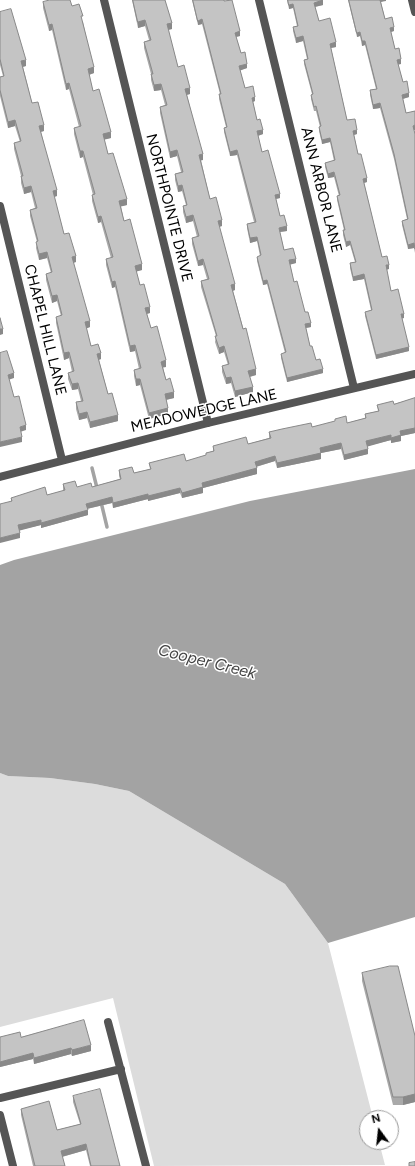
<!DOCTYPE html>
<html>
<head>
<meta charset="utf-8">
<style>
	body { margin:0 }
	#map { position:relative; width:415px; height:1166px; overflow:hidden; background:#fff; font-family:Figtree,sans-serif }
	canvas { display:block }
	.north { position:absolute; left:359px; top:1110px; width:40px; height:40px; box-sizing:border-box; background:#fff; border:1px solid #999; border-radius:50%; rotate:345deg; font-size:11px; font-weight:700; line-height:16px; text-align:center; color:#000 }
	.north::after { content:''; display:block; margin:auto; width:14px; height:18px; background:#000; clip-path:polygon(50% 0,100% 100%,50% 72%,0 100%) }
</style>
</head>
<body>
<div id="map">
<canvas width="415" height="1166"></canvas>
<div class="north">N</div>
</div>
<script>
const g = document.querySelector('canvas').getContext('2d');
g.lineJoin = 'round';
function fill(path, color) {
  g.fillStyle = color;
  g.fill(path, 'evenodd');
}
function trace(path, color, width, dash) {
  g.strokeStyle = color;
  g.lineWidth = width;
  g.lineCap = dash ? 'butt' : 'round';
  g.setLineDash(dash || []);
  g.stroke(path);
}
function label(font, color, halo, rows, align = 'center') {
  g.font = font + ' Figtree,sans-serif';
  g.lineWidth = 3;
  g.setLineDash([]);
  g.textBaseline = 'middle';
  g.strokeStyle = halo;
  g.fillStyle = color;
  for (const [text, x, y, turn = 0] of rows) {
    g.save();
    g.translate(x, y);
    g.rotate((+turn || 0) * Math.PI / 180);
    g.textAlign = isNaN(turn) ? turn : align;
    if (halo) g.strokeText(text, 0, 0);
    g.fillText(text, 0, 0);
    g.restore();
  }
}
fill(new Path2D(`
	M 0,773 L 8,776 L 50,778 L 95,784 L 129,791 L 285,884 L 328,943 L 373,1118 L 367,1118 L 367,1142 L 379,1142 L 385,1165 L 154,1166 L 113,998 L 0,1027 Z`), '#dcdcdc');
fill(new Path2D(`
	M 415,469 L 415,917 L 328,943 L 285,884 L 129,791 L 95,784 L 50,778 L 8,776 L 0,773 L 0,565 L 14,560 L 250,501 Z`), '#a3a3a3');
trace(new Path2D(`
	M 92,468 L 97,488
	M 101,502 L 107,527`), '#a3a3a3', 3.5);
trace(new Path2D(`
	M 104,0 L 208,423
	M 259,0 L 354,388
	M 412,0 L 415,12
	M 0,206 L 62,460
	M 0,477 L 208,423 L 415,374
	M 108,1022 L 146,1166
	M 0,1098 L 121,1069
	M 0,1115 L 13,1166`), '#555', 8);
fill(new Path2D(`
	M 132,0 L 165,0 L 172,29 L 168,30 L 178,67 L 190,94 L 187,95 L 203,160 L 201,160 L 210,199 L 222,226 L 219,227 L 235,290 L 233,291 L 256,375 L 250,377 L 253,392 L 235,397 L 231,383 L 226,384 L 222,372 L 222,366 L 228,365 L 224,352 L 219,354 L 215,342 L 216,336 L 201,287 L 201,281 L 207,279 L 203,265 L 198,266 L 192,244 L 192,238 L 197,237 L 193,221 L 186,223 L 183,212 L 183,206 L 186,205 L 182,191 L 178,192 L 175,180 L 175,174 L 181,172 L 177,156 L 170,158 L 160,113 L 160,107 L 165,105 L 161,90 L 154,91 L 151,80 L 151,74 L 144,48 L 144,42 L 149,40 L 145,26 L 138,28 Z
	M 192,0 L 224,0 L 240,36 L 236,37 L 241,53 L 247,68 L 240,70 L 245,88 L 255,101 L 253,102 L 257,120 L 263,134 L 258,136 L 262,152 L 280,198 L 276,199 L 280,216 L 287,231 L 280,232 L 284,250 L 296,263 L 290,264 L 294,282 L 311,327 L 306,328 L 310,346 L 316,360 L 323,373 L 287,382 L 281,358 L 281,354 L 285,353 L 267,284 L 263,285 L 257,261 L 257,257 L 260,256 L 257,241 L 250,243 L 247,228 L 247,224 L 254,222 L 237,155 L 230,156 L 224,132 L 224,128 L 226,127 L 219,99 L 219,94 L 220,94 L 202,24 L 198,25 Z
	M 287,0 L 323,0 L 323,5 L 315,7 L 319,21 L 336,47 L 331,48 L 347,120 L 357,134 L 354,135 L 358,154 L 367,182 L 364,183 L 382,257 L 389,269 L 386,269 L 391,291 L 404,318 L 402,318 L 409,351 L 376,359 L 365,316 L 365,312 L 371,310 L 364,279 L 353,281 L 350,268 L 350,263 L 355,262 L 350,245 L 346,247 L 343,235 L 343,230 L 344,230 L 337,200 L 337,196 L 339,196 L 334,177 L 328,178 L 325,167 L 325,163 L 334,161 L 330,142 L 322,144 L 319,131 L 319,127 L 320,127 L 316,111 L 314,111 L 311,99 L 311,95 L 312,94 L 304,64 L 304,60 L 307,59 L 303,41 L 296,43 L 293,31 L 293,27 L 297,26 L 293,8 L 289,9 Z
	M 348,0 L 386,0 L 381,2 L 385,19 L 394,31 L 391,32 L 395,49 L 401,64 L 398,64 L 403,82 L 409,97 L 403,99 L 406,113 L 415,111 L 415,130 L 414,130 L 415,134 L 415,253 L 414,248 L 408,249 L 402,225 L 402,221 L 407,219 L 394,159 L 380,108 L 373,109 L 370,95 L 370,90 L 376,89 L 365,45 L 362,46 L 360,36 L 357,37 Z
	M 43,2 L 72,6 L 83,22 L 94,73 L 89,75 L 93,91 L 111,138 L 104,139 L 108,154 L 127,205 L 121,206 L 124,221 L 142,270 L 136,271 L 140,285 L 150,313 L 147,314 L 151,328 L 166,367 L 163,367 L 166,380 L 174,398 L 166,400 L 168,414 L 149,419 L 140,385 L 136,386 L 134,376 L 134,370 L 139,369 L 135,351 L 130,352 L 115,287 L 112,288 L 106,265 L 106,259 L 111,258 L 101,222 L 98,223 L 92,201 L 92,195 L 93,195 L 83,157 L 80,158 L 74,134 L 74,128 L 79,127 L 69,89 L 66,90 L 52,30 L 49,31 L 43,8 Z
	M 0,12 L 26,66 L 23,67 L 32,103 L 44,131 L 41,132 L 57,196 L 54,197 L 64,234 L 76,262 L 73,263 L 90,327 L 86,328 L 91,346 L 101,359 L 99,360 L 108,394 L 118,421 L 90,428 L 87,418 L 79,420 L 76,409 L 76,402 L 81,401 L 78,389 L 72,390 L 68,379 L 68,373 L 72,372 L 69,358 L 64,360 L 56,323 L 56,317 L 61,316 L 57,301 L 52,303 L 46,280 L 46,274 L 51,273 L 47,258 L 39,260 L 36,248 L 37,242 L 30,216 L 30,210 L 35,208 L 31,192 L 24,194 L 21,183 L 21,176 L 14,149 L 14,143 L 20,142 L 15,126 L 8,128 L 0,96 L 0,77 L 3,76 L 0,65 Z
	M 415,398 L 415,433 L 401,436 L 401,441 L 391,443 L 391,440 L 367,446 L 368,454 L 344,460 L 341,449 L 321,453 L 321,459 L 277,468 L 275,461 L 256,467 L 257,474 L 203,488 L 203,493 L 182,498 L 180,493 L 148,501 L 148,499 L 113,508 L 112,503 L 87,509 L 88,515 L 41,528 L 41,525 L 19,530 L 20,538 L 11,501 L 11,498 L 47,495 L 63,491 L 63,484 L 77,487 L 92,487 L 120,479 L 119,476 L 119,470 L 134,473 L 150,469 L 149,463 L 186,461 L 206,456 L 206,453 L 213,451 L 213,446 L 248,444 L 269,438 L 269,432 L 312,427 L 335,422 L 335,419 L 347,423 L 365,418 L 365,414 L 378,411 L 377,405 L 394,404 Z
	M 362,973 L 415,1036 L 415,1102 L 403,1105 L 393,1105 L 362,981 Z
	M 0,1037 L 21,1037 L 91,1051 L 72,1056 L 71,1054 L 34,1064 L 33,1059 L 0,1067 Z
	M 73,1096 L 120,1166 L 90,1166 L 86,1150 L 62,1157 L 65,1166 L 33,1166 L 21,1115 L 21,1109 L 57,1130 L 80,1124 L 73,1102 Z`), '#a9a9a9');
fill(new Path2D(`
	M 323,0 L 323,5 L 314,7 L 314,3 Z
	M 380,0 L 386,0 L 386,1 L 380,2 Z
	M 293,4 L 293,8 L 289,9 L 289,5 Z
	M 202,19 L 202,24 L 198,25 L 198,21 Z
	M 145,20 L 145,26 L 138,28 L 138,22 Z
	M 172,23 L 172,29 L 167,30 L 167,24 Z
	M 52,24 L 52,30 L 49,31 L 49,25 Z
	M 394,27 L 394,31 L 390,32 L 390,28 Z
	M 240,31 L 240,36 L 235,37 L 235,33 Z
	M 360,32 L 360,36 L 357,37 L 357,33 Z
	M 303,36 L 303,41 L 296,43 L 296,38 Z
	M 362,41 L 365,41 L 365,45 L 362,46 Z
	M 336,42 L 336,47 L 330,48 L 330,44 Z
	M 401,59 L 401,64 L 397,65 L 397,60 Z
	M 26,60 L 26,66 L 21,67 L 21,61 Z
	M 247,64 L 247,68 L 239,71 L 239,66 Z
	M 94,67 L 94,73 L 88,75 L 88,69 Z
	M 69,83 L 69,89 L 66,90 L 66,84 Z
	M 161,84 L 161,90 L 154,91 L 154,85 Z
	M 190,88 L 190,94 L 185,95 L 185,89 Z
	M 409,93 L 409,97 L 402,99 L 402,95 Z
	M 255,97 L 255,101 L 252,102 L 252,98 Z
	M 380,103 L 380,108 L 373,109 L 373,105 Z
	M 15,120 L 15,126 L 8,128 L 8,122 Z
	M 44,125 L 44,131 L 39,132 L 39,126 Z
	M 415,125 L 415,130 L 413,130 L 413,126 Z
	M 263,130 L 263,134 L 257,136 L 257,131 Z
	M 357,130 L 357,134 L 353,135 L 353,131 Z
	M 111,132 L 111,138 L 103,140 L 103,134 Z
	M 330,138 L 330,142 L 322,144 L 322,140 Z
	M 177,150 L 177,156 L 170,158 L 170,152 Z
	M 237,150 L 237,155 L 230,156 L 230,152 Z
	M 80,151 L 83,151 L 83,157 L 80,158 Z
	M 203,154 L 203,160 L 199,161 L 199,155 Z
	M 334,172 L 334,177 L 328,178 L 328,174 Z
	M 367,178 L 367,182 L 363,183 L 363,179 Z
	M 182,185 L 182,191 L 178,192 L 178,186 Z
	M 31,186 L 31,192 L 24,194 L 24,188 Z
	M 57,190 L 57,196 L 53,197 L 53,191 Z
	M 280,194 L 280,198 L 275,199 L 275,195 Z
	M 127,199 L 127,205 L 119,207 L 119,201 Z
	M 193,215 L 193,221 L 186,223 L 186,217 Z
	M 101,216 L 101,222 L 98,223 L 98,217 Z
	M 222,220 L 222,226 L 218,227 L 218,221 Z
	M 287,226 L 287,231 L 279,232 L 279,228 Z
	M 257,237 L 257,241 L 250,243 L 250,238 Z
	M 350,241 L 350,245 L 346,247 L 346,242 Z
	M 414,243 L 414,248 L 408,249 L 408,245 Z
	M 47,252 L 47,258 L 39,260 L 39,254 Z
	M 76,256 L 76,262 L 72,263 L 72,257 Z
	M 203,259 L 203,265 L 198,266 L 198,261 Z
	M 296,259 L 296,263 L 289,265 L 289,260 Z
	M 142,264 L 142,270 L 135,272 L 135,266 Z
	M 386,265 L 389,265 L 389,269 L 386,270 Z
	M 364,274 L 364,279 L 353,281 L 353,277 Z
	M 267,280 L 267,284 L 263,285 L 263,281 Z
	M 115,281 L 115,287 L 112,288 L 112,282 Z
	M 235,284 L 235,290 L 231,291 L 231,285 Z
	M 57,295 L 57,301 L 52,303 L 52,296 Z
	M 150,307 L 150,313 L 145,314 L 145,308 Z
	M 401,314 L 404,314 L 404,318 L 401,319 Z
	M 90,321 L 90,327 L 85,329 L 85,322 Z
	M 311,323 L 311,327 L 305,328 L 305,324 Z
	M 0,329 L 3,329 L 3,334 L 0,335 Z
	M 135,345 L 135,351 L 130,352 L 130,346 Z
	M 224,346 L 224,352 L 219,354 L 219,348 Z
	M 409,347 L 409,351 L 376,359 L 376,355 Z
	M 69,352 L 69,358 L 64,360 L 64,353 Z
	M 101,353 L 101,359 L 97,360 L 97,354 Z
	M 166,360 L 166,367 L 161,368 L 161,362 Z
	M 256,369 L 256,375 L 248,377 L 248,371 Z
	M 323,369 L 323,373 L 287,382 L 287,378 Z
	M 14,373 L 14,378 L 8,380 L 8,375 Z
	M 231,377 L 231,383 L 226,384 L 226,378 Z
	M 136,379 L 140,379 L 140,385 L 136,386 Z
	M 78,383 L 78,389 L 72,390 L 72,384 Z
	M 253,387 L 253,392 L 235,397 L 235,391 Z
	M 174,392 L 174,398 L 165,400 L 165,394 Z
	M 168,408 L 168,414 L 149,419 L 149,413 Z
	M 87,412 L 87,418 L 79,420 L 79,414 Z
	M 118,415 L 118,421 L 90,428 L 90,422 Z
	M 26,425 L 26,430 L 20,432 L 20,427 Z
	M 415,428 L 415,433 L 401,436 L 401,441 L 391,443 L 391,438 L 400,431 Z
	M 391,435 L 391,440 L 366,447 L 366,441 Z
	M 22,437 L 22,442 L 0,447 L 0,442 Z
	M 341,443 L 341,449 L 321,453 L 321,459 L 277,468 L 277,463 L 320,448 Z
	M 368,449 L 368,454 L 344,460 L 344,455 Z
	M 275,456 L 275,461 L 255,467 L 255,462 Z
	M 257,468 L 257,474 L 203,488 L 203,493 L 182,498 L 182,493 L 202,483 Z
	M 180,488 L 180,493 L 148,501 L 148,496 Z
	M 148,494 L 148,499 L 113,508 L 113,503 Z
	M 112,497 L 112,503 L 86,509 L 86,504 Z
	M 88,510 L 88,515 L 41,528 L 41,523 Z
	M 41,520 L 41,525 L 18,531 L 18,525 Z
	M 20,533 L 20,538 L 0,543 L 0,538 Z
	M 91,1045 L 91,1051 L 72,1056 L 72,1050 Z
	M 71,1048 L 71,1054 L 34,1064 L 34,1058 Z
	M 33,1053 L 33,1059 L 0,1067 L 0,1062 Z
	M 415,1094 L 415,1102 L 403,1105 L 403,1097 Z
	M 86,1144 L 86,1150 L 61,1157 L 61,1151 Z`), '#898989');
const building = new Path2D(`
	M 50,0 L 70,0 L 72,6 L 79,4 L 83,16 L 81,16 L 94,67 L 88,69 L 93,91 L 99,89 L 111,132 L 103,134 L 108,154 L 113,153 L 127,199 L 119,201 L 124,221 L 130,219 L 142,264 L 135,266 L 140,285 L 144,284 L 150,307 L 145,308 L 151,328 L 157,326 L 166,360 L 161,362 L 166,380 L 170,378 L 174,392 L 165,394 L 168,408 L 149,413 L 140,379 L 136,379 L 134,370 L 141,368 L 135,345 L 130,346 L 115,281 L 112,282 L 106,259 L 113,257 L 101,216 L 98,217 L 92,195 L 95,194 L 83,151 L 80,151 L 74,128 L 81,126 L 69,83 L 66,84 L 52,24 L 49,25 L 43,2 Z
	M 133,0 L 165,0 L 172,23 L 167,24 L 178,67 L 184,65 L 190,88 L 185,89 L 203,154 L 199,155 L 210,199 L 216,197 L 222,220 L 218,221 L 235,284 L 231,285 L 243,329 L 246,328 L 256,369 L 248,371 L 253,387 L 235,391 L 231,377 L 226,378 L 222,366 L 229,364 L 224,346 L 219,348 L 215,336 L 217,336 L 201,281 L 209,279 L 203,259 L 198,261 L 192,238 L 199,236 L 193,215 L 186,217 L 183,206 L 187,205 L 182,185 L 178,186 L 175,174 L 183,172 L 177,150 L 170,152 L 160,107 L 167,105 L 161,84 L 154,85 L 151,74 L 153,74 L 144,42 L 151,40 L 145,20 L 138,22 Z
	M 193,0 L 224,0 L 224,1 L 232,0 L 240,31 L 235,33 L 241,53 L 245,52 L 247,64 L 239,66 L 245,88 L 253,86 L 255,97 L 252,98 L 257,120 L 260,119 L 263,130 L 257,131 L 262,152 L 268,150 L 280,194 L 275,195 L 280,216 L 284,215 L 287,226 L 279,228 L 284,250 L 293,248 L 296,259 L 289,260 L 294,282 L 297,281 L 305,312 L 308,312 L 311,323 L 305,324 L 310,346 L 312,346 L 316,360 L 320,359 L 323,369 L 287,378 L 281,354 L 286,352 L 267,280 L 263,281 L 257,257 L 261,255 L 257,237 L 250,238 L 247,224 L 256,222 L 237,150 L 230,152 L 224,128 L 227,127 L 219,94 L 221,94 L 202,19 L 198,21 Z
	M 288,0 L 323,0 L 314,3 L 319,21 L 330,18 L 336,42 L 330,44 L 347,120 L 355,119 L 357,130 L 353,131 L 358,154 L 361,154 L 367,178 L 363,179 L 382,257 L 387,256 L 389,265 L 386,265 L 391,291 L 398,289 L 404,314 L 401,314 L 409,347 L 376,355 L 365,312 L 372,310 L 364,274 L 353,277 L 350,263 L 356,262 L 350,241 L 346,242 L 343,230 L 345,230 L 337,196 L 340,195 L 334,172 L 328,174 L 325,163 L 335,160 L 330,138 L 322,140 L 319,127 L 321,126 L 316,106 L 314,107 L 311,95 L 313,94 L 304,60 L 308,59 L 303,36 L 296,38 L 293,27 L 298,26 L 293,4 L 289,5 Z
	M 349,0 L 380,0 L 385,19 L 392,17 L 394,27 L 390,28 L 395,49 L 399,48 L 401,59 L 397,60 L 403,82 L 407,81 L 409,93 L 402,95 L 406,113 L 415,111 L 415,125 L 413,126 L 415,134 L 415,249 L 414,243 L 408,245 L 402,221 L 408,219 L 394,154 L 380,103 L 373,105 L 370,90 L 377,89 L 365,41 L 362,41 L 360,32 L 357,33 Z
	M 11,9 L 26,60 L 21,61 L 32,103 L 38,102 L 44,125 L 39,126 L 57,190 L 53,191 L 64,234 L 69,233 L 76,256 L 72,257 L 90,321 L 85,322 L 91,346 L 98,344 L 101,353 L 97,354 L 108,394 L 112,393 L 118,415 L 90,422 L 87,412 L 79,414 L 76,402 L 83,401 L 78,383 L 72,384 L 68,373 L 74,371 L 69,352 L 64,353 L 56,317 L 62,315 L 57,295 L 52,296 L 46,274 L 52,272 L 47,252 L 39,254 L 36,242 L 38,241 L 30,210 L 37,208 L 31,186 L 24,188 L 21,176 L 23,176 L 14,143 L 21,141 L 15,120 L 8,122 L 0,90 L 0,77 L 4,76 L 0,59 L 0,12 Z
	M 0,318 L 3,329 L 0,329 Z
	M 7,351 L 14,373 L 8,375 L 14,397 L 19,396 L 26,425 L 20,427 L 22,437 L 0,442 L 0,353 Z
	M 415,398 L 415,428 L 400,431 L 401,435 L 391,438 L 391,435 L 366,441 L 368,449 L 344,455 L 341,443 L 320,448 L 321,453 L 277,463 L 275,456 L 255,462 L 257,468 L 202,483 L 203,487 L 182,493 L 180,488 L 148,496 L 148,494 L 113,503 L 112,497 L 86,504 L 88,510 L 41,523 L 41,520 L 18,525 L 20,533 L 0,538 L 0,504 L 12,501 L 11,498 L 45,487 L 47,495 L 65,490 L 63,484 L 75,481 L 77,487 L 91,483 L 92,487 L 121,479 L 119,470 L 132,467 L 134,473 L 151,469 L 149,463 L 184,454 L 186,461 L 206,455 L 206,453 L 214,451 L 213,446 L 246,437 L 248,444 L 271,438 L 269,432 L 282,429 L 311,423 L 312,427 L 335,421 L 335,419 L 346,416 L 347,423 L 366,418 L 365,414 L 379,411 L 377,405 L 393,401 L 394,404 Z
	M 390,966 L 398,966 L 415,1036 L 415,1094 L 403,1097 L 393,1097 L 362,973 Z
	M 84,1020 L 91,1045 L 72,1050 L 71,1048 L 34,1058 L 33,1053 L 0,1062 L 0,1037 L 20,1032 L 21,1037 Z
	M 100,1089 L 120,1166 L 91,1166 L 86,1144 L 61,1151 L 65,1166 L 35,1166 L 21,1109 L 49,1101 L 57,1130 L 81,1124 L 73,1096 Z
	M 415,1162 L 415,1166 L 409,1166 L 409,1163 Z`);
fill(building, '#c4c4c4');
trace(building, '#898989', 1);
label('15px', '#000', '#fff', [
	["ANN ARBOR LANE",321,190,76],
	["NORTHPOINTE DRIVE",169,208,76],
	["CHAPEL HILL LANE",45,330,76],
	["MEADOWEDGE LANE",204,411,-13]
]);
label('italic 16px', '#444', '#fff', [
	["Cooper Creek",207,662,14]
]);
</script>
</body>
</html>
